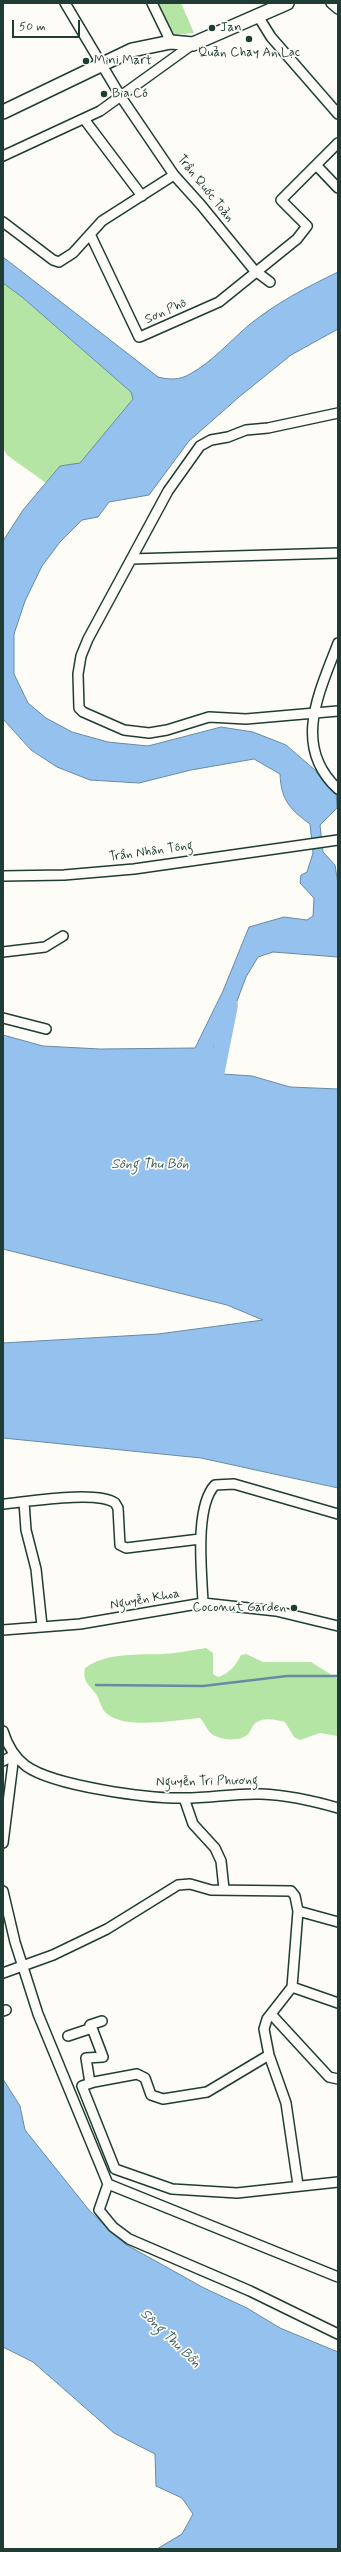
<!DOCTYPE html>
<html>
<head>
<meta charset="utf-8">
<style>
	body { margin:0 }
	#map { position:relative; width:341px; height:2552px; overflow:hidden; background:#fdfcf7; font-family:Mynerve,sans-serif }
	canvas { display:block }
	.frame { position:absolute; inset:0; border:4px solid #1f3d34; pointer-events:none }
	.scale { position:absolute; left:12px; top:20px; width:68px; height:18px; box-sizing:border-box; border:2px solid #1f3d34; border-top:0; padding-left:5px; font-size:12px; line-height:14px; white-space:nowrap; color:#1f3d34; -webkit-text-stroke:3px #fdfcf7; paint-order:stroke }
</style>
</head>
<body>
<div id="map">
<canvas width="341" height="2552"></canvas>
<div class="frame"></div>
<div class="scale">50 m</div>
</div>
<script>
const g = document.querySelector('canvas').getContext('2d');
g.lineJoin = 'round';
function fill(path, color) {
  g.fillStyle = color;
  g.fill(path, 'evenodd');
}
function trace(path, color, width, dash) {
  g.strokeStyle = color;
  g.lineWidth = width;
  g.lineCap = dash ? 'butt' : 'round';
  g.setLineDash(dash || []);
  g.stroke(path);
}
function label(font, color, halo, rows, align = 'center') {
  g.font = font + ' Mynerve,sans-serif';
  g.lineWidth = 3.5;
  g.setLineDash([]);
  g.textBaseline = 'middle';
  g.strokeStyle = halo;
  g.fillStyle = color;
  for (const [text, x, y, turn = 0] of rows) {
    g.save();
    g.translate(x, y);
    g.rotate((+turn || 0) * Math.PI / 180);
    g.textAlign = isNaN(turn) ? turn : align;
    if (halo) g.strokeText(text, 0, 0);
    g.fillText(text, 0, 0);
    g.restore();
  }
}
fill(new Path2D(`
	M 158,3 L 181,3 L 194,33 L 175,35 L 165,22 Z
	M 3,283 L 22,297 L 131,392 L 133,399 L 80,464 L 60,466 L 46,483 L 7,455 L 3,448 Z
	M 206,1648 L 213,1653 L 213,1674 L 218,1677 C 229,1674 236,1665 241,1655 L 246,1654 L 263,1662 L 311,1662 L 338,1679 L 338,1736 L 320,1733 L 300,1740 L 294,1737 L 285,1722 C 277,1720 265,1717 257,1722 C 252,1725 252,1730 248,1734 C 240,1742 222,1740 213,1735 C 208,1732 204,1722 200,1718 C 176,1720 124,1730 106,1713 C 101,1709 100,1700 96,1694 C 89,1685 82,1681 85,1668 C 108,1652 137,1655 163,1654 C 178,1653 192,1650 206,1648 Z`), '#b5e5a5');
const water = new Path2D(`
	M 3,257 L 158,377 C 170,380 180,380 190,374 C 212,362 230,341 249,325 C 276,303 307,287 338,272 L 338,329 L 291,355 L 239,397 L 189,441 L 149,495 L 109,502 L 98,517 L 82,520 L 60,542 L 42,566 L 25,601 L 14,634 L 14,674 L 28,703 L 46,718 L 72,732 L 108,742 L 148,746 L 221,727 L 253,732 L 286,745 L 315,770 L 326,785 L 336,790 L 337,808 L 320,825 L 323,852 L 335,865 L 338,884 L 338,957 L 273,952 L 258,957 L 246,977 L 231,1017 L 214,1045 L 214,1056 L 223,1074 L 252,1076 L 290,1087 L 338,1089 L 338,1488 L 201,1458 L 3,1438 L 3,1343 L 158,1334 L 263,1320 L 227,1305 L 3,1249 L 3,1035 L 43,1046 L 100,1049 L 195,1048 L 223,991 L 249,927 L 284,917 L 307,920 L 313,916 L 314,898 L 300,883 L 301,875 L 307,872 L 313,853 L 310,824 C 289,809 281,799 280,774 L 254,759 L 191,770 L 139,783 L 90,780 L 57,767 L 31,750 L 3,719 L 3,541 L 23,510 L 60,466 L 80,463 L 133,399 L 131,392 L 22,297 L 3,283 Z
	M 3,2079 L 20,2106 L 25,2130 L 89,2210 L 125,2244 L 204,2288 L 247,2308 L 280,2328 L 338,2352 L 338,2549 L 157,2549 L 182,2534 L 193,2514 L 182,2498 L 156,2486 L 155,2454 L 114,2433 L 33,2362 L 3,2347 Z`);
fill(water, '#95c1ee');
trace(water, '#668ca4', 1);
trace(new Path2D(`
	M 96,1685 L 203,1686 L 287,1676 L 338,1676`), '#668ca4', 2.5);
trace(new Path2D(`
	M 214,1085 L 230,1005`), '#95c1ee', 16);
const minor = new Path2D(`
	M 65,3 L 121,97 L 174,175 L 201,205 L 254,270 L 270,282
	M 152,3 L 171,42
	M 331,3 L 338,9
	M 258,16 L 271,37 L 338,114
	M 84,119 L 142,196
	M 3,156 L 100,111 L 193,44
	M 317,166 L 338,188
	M 3,222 L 53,260 L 59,262 L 73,253 L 102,221 L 174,175
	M 90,234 L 139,337 L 142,336 L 219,302 L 297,239 L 307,226 L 281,200 L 338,143
	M 338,413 L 268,428 L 246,430 L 228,437 L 211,440 L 200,446 L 168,491 L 88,639 L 81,656 L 78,674 L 79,708 L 83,712 L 124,730 L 149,733 L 167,730 L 209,717 L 246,719 L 338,711
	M 131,559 L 338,553
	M 338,643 C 320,691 291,746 338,789
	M 3,876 L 64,875 L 134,869 L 338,840
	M 3,952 L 45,947 L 63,936
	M 3,1018 L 46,1029
	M 24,1502 L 26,1530 L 36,1569 L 42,1626
	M 3,1504 C 26,1502 97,1490 115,1503 L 118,1508 L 120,1545 L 126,1548 L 200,1539
	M 203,1603 C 202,1574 194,1507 215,1485 L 234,1484 L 338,1514
	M 3,1630 L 80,1624 L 203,1603 L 276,1611 L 338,1626
	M 3,1731 C 7,1744 14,1757 26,1766 C 54,1786 149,1799 185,1798 C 210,1798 236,1793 261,1794 C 286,1795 314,1801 338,1808
	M 3,1761 L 14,1755
	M 184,1798 L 193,1824 L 215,1848 L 221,1861 L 224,1889
	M 3,1843 L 14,1755
	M 3,1891 L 15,1942 L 38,2014 L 108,2184 L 338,2277
	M 298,1911 L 338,1922
	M 3,1973 L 53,1955 L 107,1929 L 178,1885 L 190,1884 L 211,1890 L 291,1891 L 295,1896 L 298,1911 L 292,1987 L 267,2019 L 264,2029 L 269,2055 L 286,2103 L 298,2185
	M 292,1987 L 338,2003
	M 3,2011 L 6,2010
	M 271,2014 L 329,2077 L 338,2079
	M 92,2028 L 90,2025 L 102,2021
	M 68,2036 L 92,2028 L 103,2057 L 86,2058 L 90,2083
	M 269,2055 L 207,2092 L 163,2099 L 151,2095 L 145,2078 L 137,2074 L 94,2082 L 82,2086 L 115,2169 L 172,2189 L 237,2193 L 338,2182
	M 108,2184 L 99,2210 L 113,2227 L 129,2239 L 250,2291 L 338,2334`);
const secondary = new Path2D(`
	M 3,112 L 132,50 L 171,42 L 193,44 L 287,3`);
trace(minor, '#1f3d34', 12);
trace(secondary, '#1f3d34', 16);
trace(minor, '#fdfcf7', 9);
trace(secondary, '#fdfcf7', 13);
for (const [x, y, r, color] of [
	[212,28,4,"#1f3d34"],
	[249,39,4,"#1f3d34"],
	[86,61,4,"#1f3d34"],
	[104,94,4,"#1f3d34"],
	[294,1608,4,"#1f3d34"]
]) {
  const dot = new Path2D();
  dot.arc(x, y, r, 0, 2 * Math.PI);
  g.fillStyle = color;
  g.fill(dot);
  trace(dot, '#fdfcf7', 1.5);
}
label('13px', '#1f3d34', '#fdfcf7', [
	["Jan",220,28],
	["Quản Chay An Lạc",249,53,"center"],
	["Mini Mart",94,61],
	["Bia Có",112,94],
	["Coconut Garden",286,1608,"right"]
], 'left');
label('13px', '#1f3d34', '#fdfcf7', [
	["Trần Quốc Toản",205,189,51],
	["Sơn Phô",166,312,-24],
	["Trần Nhân Tông",151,852,-8],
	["Nguyễn Khoa",145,1600,-10],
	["Nguyễn Tri Phương",207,1782,-1]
]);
label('italic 14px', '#3c5e62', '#fdfcf7', [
	["Sông Thu Bồn",150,1165],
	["Sông Thu Bồn",170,2339,44]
]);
</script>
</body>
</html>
